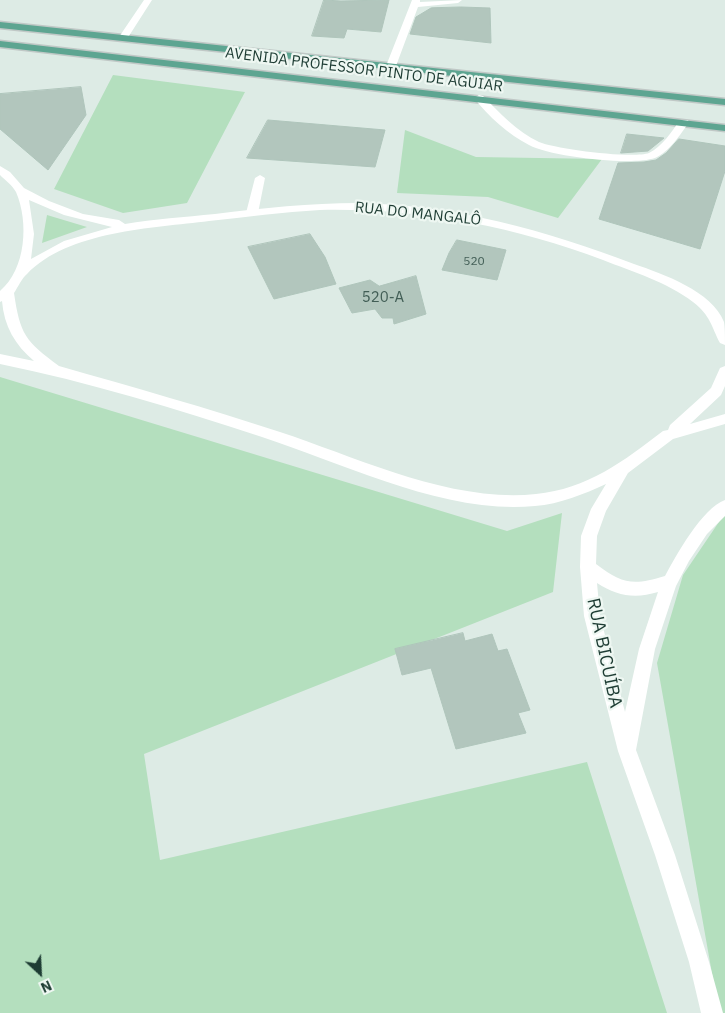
<!DOCTYPE html>
<html>
<head>
<meta charset="utf-8">
<style>
	body { margin:0 }
	#map { position:relative; width:725px; height:1013px; overflow:hidden; background:#ddebe5; font-family:"IBM Plex Sans",sans-serif }
	canvas { display:block }
	.north { position:absolute; left:15px; top:948px; width:50px; height:50px; -webkit-text-stroke:4px #eef7f2; paint-order:stroke; rotate:155deg; font-size:14px; font-weight:700; line-height:20px; text-align:center; color:#1d3c33 }
	.north::after { content:''; display:block; margin:auto; width:18px; height:22px; background:#1d3c33; clip-path:polygon(50% 0,100% 100%,50% 72%,0 100%) }
</style>
</head>
<body>
<div id="map">
<canvas width="725" height="1013"></canvas>
<div class="north">N</div>
</div>
<script>
const g = document.querySelector('canvas').getContext('2d');
g.lineJoin = 'round';
function fill(path, color) {
  g.fillStyle = color;
  g.fill(path, 'evenodd');
}
function trace(path, color, width, dash) {
  g.strokeStyle = color;
  g.lineWidth = width;
  g.lineCap = dash ? 'butt' : 'round';
  g.setLineDash(dash || []);
  g.stroke(path);
}
function label(font, color, halo, rows, align = 'center') {
  g.font = font + ' "IBM Plex Sans",sans-serif';
  g.lineWidth = 4.5;
  g.setLineDash([]);
  g.textBaseline = 'middle';
  g.strokeStyle = halo;
  g.fillStyle = color;
  for (const [text, x, y, turn = 0] of rows) {
    g.save();
    g.translate(x, y);
    g.rotate((+turn || 0) * Math.PI / 180);
    g.textAlign = isNaN(turn) ? turn : align;
    if (halo) g.strokeText(text, 0, 0);
    g.fillText(text, 0, 0);
    g.restore();
  }
}
fill(new Path2D(`
	M 113,75 L 245,92 L 187,203 L 123,213 L 54,189 Z
	M 405,130 L 476,157 L 602,159 L 558,218 L 488,197 L 397,193 Z
	M 47,215 L 87,227 L 42,243 Z
	M 0,377 L 507,531 L 562,513 L 553,592 L 144,754 L 160,860 L 587,762 L 667,1013 L 0,1013 Z
	M 725,513 L 725,1013 L 719,1013 L 657,663 L 683,575 Z`), '#b4dfbe');
const building = new Path2D(`
	M 324,0 L 341,1 L 389,0 L 381,32 L 347,29 L 344,38 L 312,36 Z
	M 461,7 L 490,8 L 491,43 L 410,34 L 416,17 L 431,8 Z
	M 81,87 L 86,115 L 48,170 L 0,129 L 0,94 Z
	M 268,120 L 385,130 L 375,167 L 247,158 Z
	M 627,134 L 664,138 L 648,151 L 621,153 Z
	M 679,139 L 725,146 L 725,171 L 700,249 L 599,219 L 618,163 L 644,162 L 656,160 L 666,153 Z
	M 310,234 L 325,257 L 336,284 L 274,299 L 248,247 Z
	M 457,240 L 506,250 L 497,280 L 442,270 L 449,253 Z
	M 416,276 L 426,314 L 394,324 L 393,318 L 382,318 L 375,309 L 352,313 L 339,288 L 370,280 L 379,286 Z
	M 463,633 L 465,641 L 492,634 L 498,651 L 507,649 L 530,710 L 518,713 L 526,733 L 456,749 L 431,668 L 402,675 L 395,649 Z`);
fill(building, '#b2c6bd');
trace(building, '#afc5bb', 1);
const primary = new Path2D(`
	M 0,22 L 725,99 L 725,105 L 0,28 Z
	M 0,41 L 725,125 L 725,131 L 0,47 Z`);
trace(primary, '#c0c8c6', 3);
fill(new Path2D(`
	M 144,0 L 152,0 L 127,39 L 121,39 L 119,37 Z
	M 479,95 L 483,96 C 499,112 517,132 539,142 C 556,149 632,159 649,153 C 662,147 672,131 680,120 L 688,120 L 689,122 C 681,134 669,152 655,158 C 631,166 552,157 529,145 C 509,135 488,116 474,98 Z
	M 260,175 L 265,178 L 258,213 L 252,216 L 246,213 L 255,178 Z`), '#fff');
fill(new Path2D(`
	M 412,0 L 420,0 L 420,2 L 462,0 L 458,3 L 418,7 L 396,66 L 394,68 L 388,68 L 386,66 Z
	M 0,166 L 10,172 L 24,188 L 49,201 L 83,214 L 119,220 L 125,224 C 154,219 185,217 215,214 C 263,208 310,203 358,203 C 454,205 545,230 634,264 C 663,274 712,291 724,322 C 725,328 725,338 725,345 L 720,343 C 711,326 711,316 693,302 C 667,282 633,272 603,260 C 512,226 418,208 320,210 C 283,212 246,217 209,221 C 153,228 68,231 27,274 C 22,278 18,287 14,293 C 20,334 25,341 59,366 C 133,387 207,408 280,432 C 359,458 451,503 536,494 C 587,489 624,461 663,431 L 668,430 L 670,425 L 711,388 L 720,368 L 725,366 L 725,386 L 721,395 L 690,424 L 725,414 L 725,424 L 673,439 L 628,473 L 606,511 L 597,536 L 596,564 C 622,584 633,586 665,576 C 676,556 702,508 725,500 L 725,516 L 707,534 L 689,561 L 676,586 L 655,649 L 636,750 L 675,855 L 709,962 L 723,1013 L 701,1013 L 689,962 L 655,855 L 618,751 L 584,616 L 580,567 L 581,536 L 591,509 L 606,484 C 584,494 560,504 535,506 C 446,515 345,464 262,437 C 176,409 89,382 0,364 L 0,354 L 34,361 C 15,345 4,326 2,301 L 0,302 L 0,291 C 26,269 29,222 16,192 C 12,185 5,180 0,175 ZM 29,200 L 64,215 L 112,227 L 64,241 L 31,259 L 34,234 ZM 597,583 C 617,596 635,599 658,592 L 639,649 L 625,712 L 600,616 Z`), '#fff');
fill(primary, '#5da591');
label('12px', '#425e56', null, [
	["520",474,262]
]);
label('15px', '#1d3c33', '#eef7f2', [
	["AVENIDA PROFESSOR PINTO DE AGUIAR",364,70,7],
	["RUA DO MANGALÔ",418,214,6]
]);
label('15px', '#425e56', null, [
	["520-A",383,298]
]);
label('18px', '#1d3c33', '#eef7f2', [
	["RUA BICUÍBA",604,653,78]
]);
</script>
</body>
</html>
